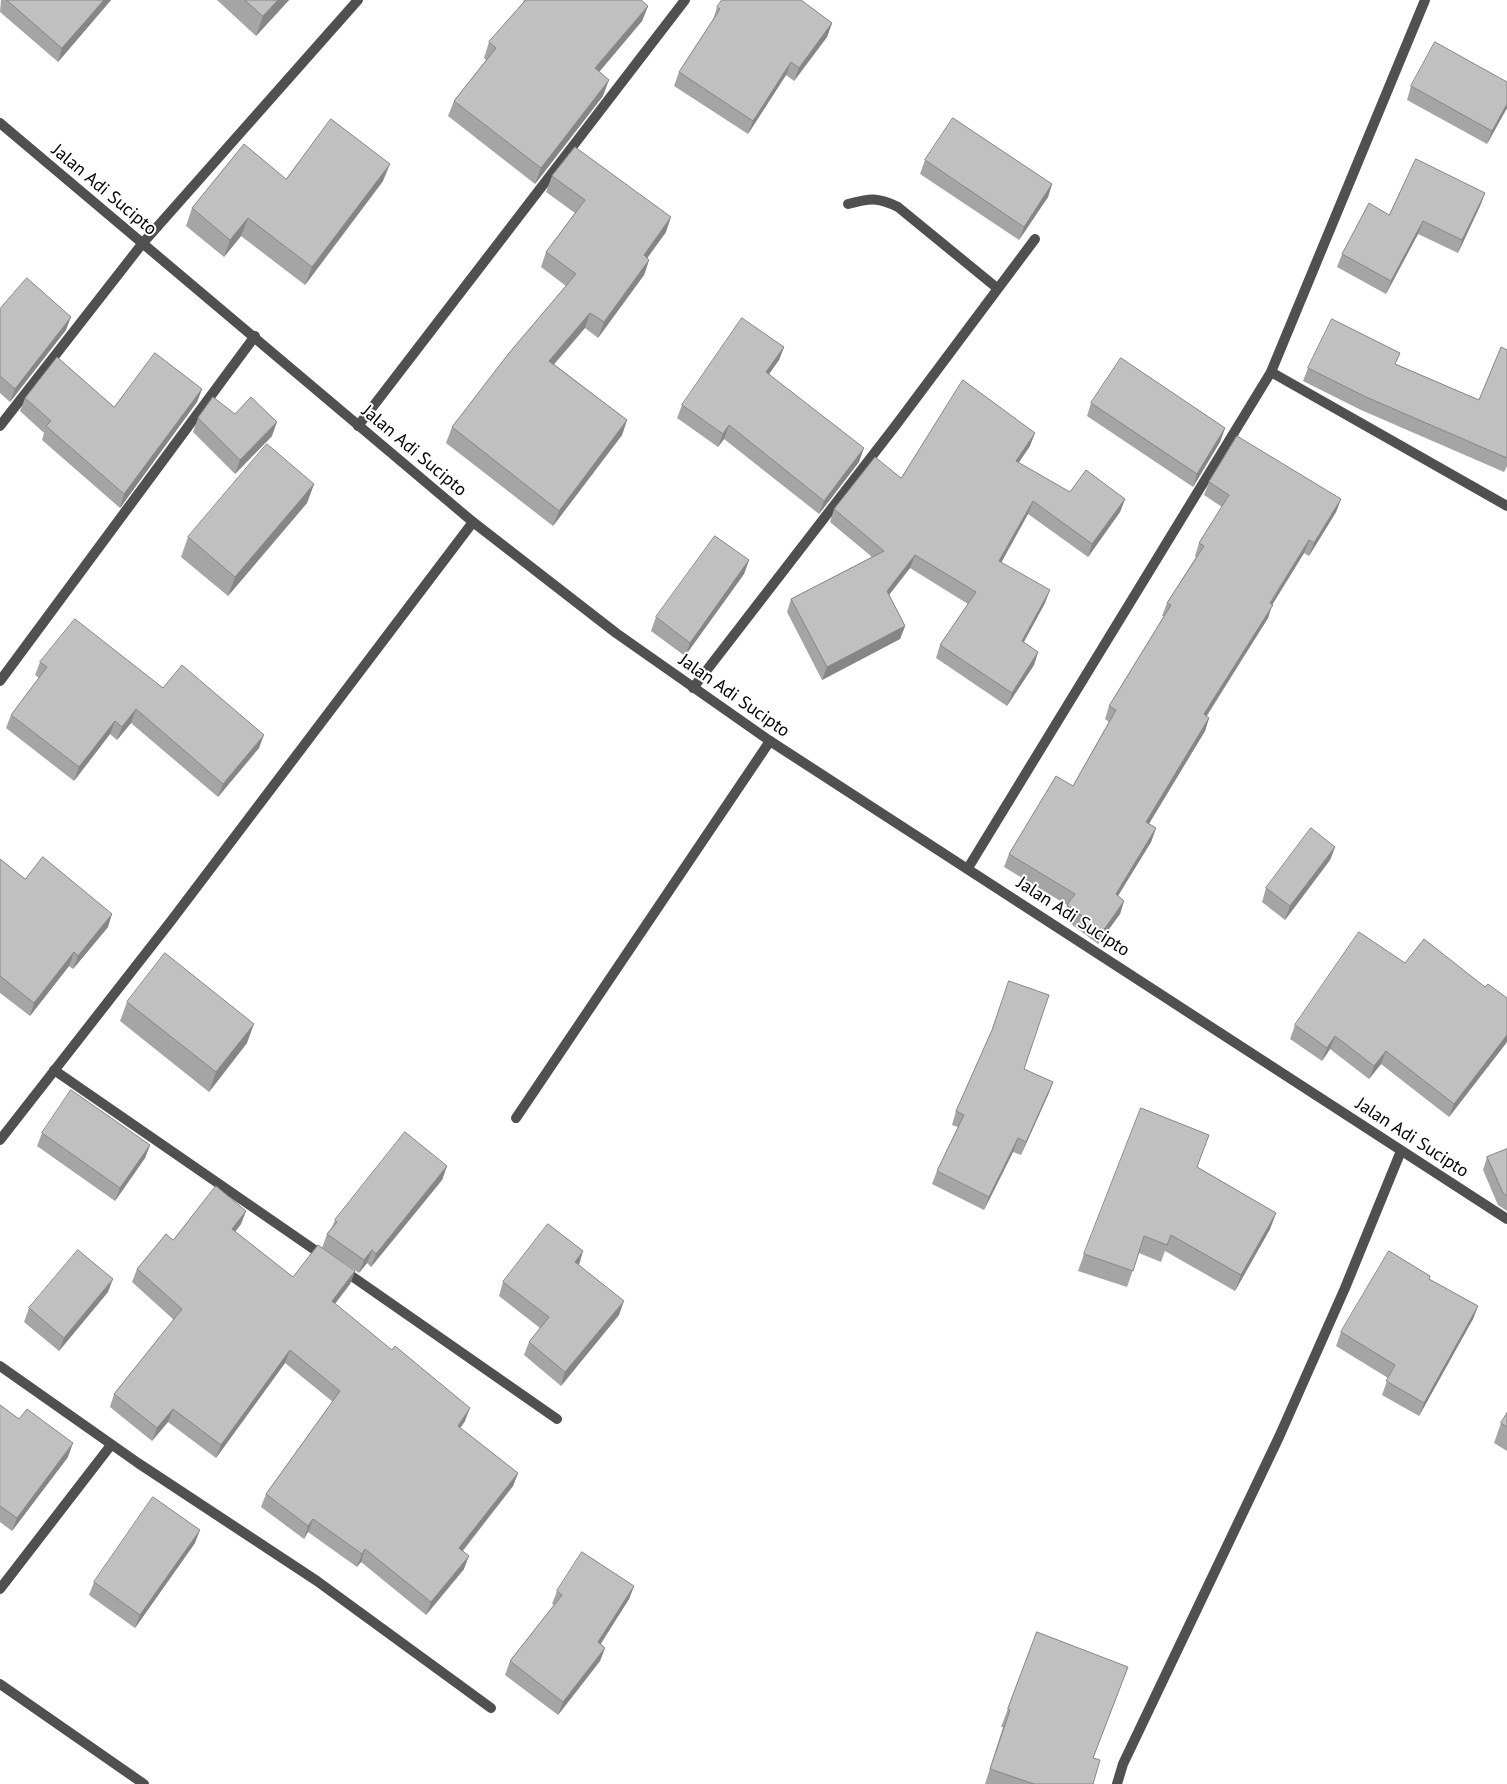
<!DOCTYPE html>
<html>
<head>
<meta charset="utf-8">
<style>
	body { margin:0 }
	canvas { display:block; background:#fff }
</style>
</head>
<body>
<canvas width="1507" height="1784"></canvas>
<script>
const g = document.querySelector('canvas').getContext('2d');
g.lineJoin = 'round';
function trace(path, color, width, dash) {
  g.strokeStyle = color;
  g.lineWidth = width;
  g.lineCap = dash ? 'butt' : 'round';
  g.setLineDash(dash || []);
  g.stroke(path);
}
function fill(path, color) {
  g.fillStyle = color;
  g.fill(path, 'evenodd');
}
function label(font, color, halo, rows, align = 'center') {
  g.font = font + ' "PT Sans",sans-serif';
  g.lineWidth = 4;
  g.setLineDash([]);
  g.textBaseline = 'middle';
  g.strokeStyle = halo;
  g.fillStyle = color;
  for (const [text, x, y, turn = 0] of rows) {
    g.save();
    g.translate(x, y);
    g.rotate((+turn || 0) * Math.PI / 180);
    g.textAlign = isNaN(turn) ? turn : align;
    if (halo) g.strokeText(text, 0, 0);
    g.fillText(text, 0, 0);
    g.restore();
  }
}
trace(new Path2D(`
	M 848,204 C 870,198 878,197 898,207 L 997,288
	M 516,1118 L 770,741`), '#505050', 10);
trace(new Path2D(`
	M 1271,372 L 1425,0
	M 0,426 L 142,244 L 358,0
	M 358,426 L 685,0
	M 0,681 L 255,336
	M 693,688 L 896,425 L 1035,239
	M 968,868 L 1271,372 L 1507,506
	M 54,1070 L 325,1257
	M 0,1140 L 171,921 L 473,522
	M 343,1270 L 557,1419
	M 0,1366 L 138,1463 L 317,1581 L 491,1708
	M 0,1589 L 111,1445
	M 0,1684 L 144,1784
	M 1117,1784 L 1123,1764 L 1279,1437 L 1345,1288 L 1401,1151`), '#505050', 10);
trace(new Path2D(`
	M 0,123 L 473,522 L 616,633 L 770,741 L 1507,1219`), '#505050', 10);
fill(new Path2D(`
	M 1,0 L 111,0 L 58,62 L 0,12 Z
	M 217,0 L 289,0 L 256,36 Z
	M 524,0 L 641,0 L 648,6 L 642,21 L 599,72 L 603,96 L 535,184 L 448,116 L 454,101 L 486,60 L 484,58 L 489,42 L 523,3 Z
	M 717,7 L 832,23 L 827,37 L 794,81 L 786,75 L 748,134 L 674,86 L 679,72 L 713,20 Z
	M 1411,86 L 1507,108 L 1487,144 L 1407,100 Z
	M 925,160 L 1052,184 L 1048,197 L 1019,240 L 920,174 Z
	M 552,176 L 666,232 L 647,258 L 649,260 L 644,275 L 598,338 L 585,328 L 554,364 L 627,420 L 622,435 L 553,526 L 446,443 L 452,427 L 566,286 L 541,267 L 546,252 L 575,213 L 546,192 Z
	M 286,179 L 383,181 L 305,285 L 241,236 L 224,257 L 186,226 L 192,208 Z
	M 1485,193 L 1480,206 L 1458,253 L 1418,234 L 1386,294 L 1337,267 L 1342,254 L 1389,215 Z
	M 0,309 L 66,330 L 10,402 L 0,393 Z
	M 784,347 L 779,360 L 769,374 L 859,462 L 819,514 L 724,439 L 718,447 L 677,418 L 682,405 Z
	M 1507,350 L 1507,466 L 1504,472 L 1361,410 L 1303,381 L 1308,368 L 1396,364 L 1479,400 Z
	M 202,389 L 197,402 L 120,508 L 42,440 L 44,433 L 20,411 L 25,398 L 114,407 Z
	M 1091,403 L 1225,428 L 1220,442 L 1193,487 L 1087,416 Z
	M 235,414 L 272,436 L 235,474 L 193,432 L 198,418 Z
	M 1030,446 L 1018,463 L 1070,492 L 1125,499 L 1120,512 L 1088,557 L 1028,514 L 1001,562 L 1045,603 L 1024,642 L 1038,652 L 1034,665 L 1007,706 L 936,658 L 940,645 L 968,604 L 910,568 L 889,595 L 905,626 L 900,639 L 822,680 L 787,612 L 791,599 L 872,557 L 830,522 L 834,509 L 901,478 Z
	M 1209,482 L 1341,499 L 1336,512 L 1309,556 L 1304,553 L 1272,605 L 1268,618 L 1207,716 L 1209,718 L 1205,731 L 1149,824 L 1156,828 L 1151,842 L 1118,896 L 1124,901 L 1120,914 L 1098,944 L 1063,918 L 1067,905 L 1004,867 L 1009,854 L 1073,786 L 1109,722 L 1105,719 L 1109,706 L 1164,616 L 1162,616 L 1167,603 L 1196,557 L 1195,556 L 1199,543 L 1222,507 L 1204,495 Z
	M 314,484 L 307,503 L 228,596 L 181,557 L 188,537 Z
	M 749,560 L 744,574 L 685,656 L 651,631 L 656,617 Z
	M 40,662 L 163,688 L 259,748 L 218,797 L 131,723 L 117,740 L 110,734 L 74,781 L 6,728 L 11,715 L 39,678 L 35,675 Z
	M 1335,847 L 1330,860 L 1285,920 L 1262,902 L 1266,888 Z
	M 0,859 L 25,879 L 108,927 L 73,969 L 69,966 L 30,1016 L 0,993 Z
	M 1405,963 L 1485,987 L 1507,998 L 1507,1042 L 1449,1117 L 1381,1064 L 1369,1079 L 1330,1049 L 1322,1061 L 1290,1039 L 1295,1025 Z
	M 127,1002 L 247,1043 L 209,1092 L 120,1021 Z
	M 1024,1069 L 1053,1082 L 1048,1095 L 1021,1155 L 1013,1152 L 984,1210 L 932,1184 L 937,1171 L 958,1127 L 952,1125 L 956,1111 Z
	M 42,1133 L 150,1145 L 145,1158 L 115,1201 L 37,1146 Z
	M 1507,1149 L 1507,1211 L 1498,1205 L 1483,1170 L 1487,1157 Z
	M 447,1166 L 442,1180 L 371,1267 L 367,1263 L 359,1273 L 322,1248 L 327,1234 L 332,1227 L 335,1220 Z
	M 1197,1167 L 1276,1213 L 1270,1229 L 1235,1291 L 1165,1251 L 1161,1262 L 1139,1253 L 1127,1287 L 1078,1271 L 1084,1254 Z
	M 246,1211 L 241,1224 L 235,1232 L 293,1277 L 355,1271 L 350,1284 L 335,1304 L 465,1421 L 460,1428 L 518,1473 L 513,1486 L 463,1551 L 464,1569 L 426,1615 L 361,1562 L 357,1567 L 308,1532 L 304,1539 L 261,1507 L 266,1494 L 333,1402 L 285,1363 L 216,1458 L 168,1422 L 152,1441 L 110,1407 L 114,1394 L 174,1320 L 132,1282 L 137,1269 L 173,1240 Z
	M 579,1265 L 619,1315 L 561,1386 L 524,1355 L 529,1342 L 540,1328 L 499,1296 L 503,1282 Z
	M 1430,1276 L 1429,1279 L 1478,1306 L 1473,1319 L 1419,1416 L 1382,1395 L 1388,1378 L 1336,1346 L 1341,1332 Z
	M 108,1292 L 59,1351 L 24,1322 L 29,1308 Z
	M 0,1405 L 68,1457 L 12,1531 L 0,1522 Z
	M 1507,1413 L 1507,1451 L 1494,1443 L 1501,1423 Z
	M 195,1543 L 135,1628 L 89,1595 L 94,1582 Z
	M 634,1586 L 629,1599 L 601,1644 L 605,1648 L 600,1661 L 558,1715 L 505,1675 L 510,1661 L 554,1605 L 552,1604 L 557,1591 Z
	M 1037,1632 L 1093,1758 L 1093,1784 L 985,1784 L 1003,1727 L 1001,1727 Z`), '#a5a5a5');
fill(new Path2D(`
	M 104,0 L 111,0 L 58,62 L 62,48 Z
	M 278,0 L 289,0 L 256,36 L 263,16 Z
	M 648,6 L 642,21 L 589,84 L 595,68 Z
	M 832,23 L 827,37 L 794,81 L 799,68 Z
	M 791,62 L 786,75 L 748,134 L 753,121 Z
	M 609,80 L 603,96 L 535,184 L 541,168 Z
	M 1507,104 L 1507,108 L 1487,144 L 1492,131 Z
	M 390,164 L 383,181 L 305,285 L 312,267 Z
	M 1052,184 L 1048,197 L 1019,240 L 1024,227 Z
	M 1485,193 L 1480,206 L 1458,253 L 1462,240 Z
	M 671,217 L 666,232 L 638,271 L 644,255 Z
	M 248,218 L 241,236 L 224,257 L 230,240 Z
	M 1423,221 L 1418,234 L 1386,294 L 1391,281 Z
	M 649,260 L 644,275 L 598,338 L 604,322 Z
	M 590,313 L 585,328 L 544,376 L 549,361 Z
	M 71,317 L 66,330 L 10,402 L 15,389 Z
	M 784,347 L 779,360 L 761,385 L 766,372 Z
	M 202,389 L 197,402 L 120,508 L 124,494 Z
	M 627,420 L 622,435 L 553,526 L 559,511 Z
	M 277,422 L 272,436 L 235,474 L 240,460 Z
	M 729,425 L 724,439 L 718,447 L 723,434 Z
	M 1225,428 L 1220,442 L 1193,487 L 1197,474 Z
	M 1035,433 L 1030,446 L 1011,474 L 1016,461 Z
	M 864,448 L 859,462 L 819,514 L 824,501 Z
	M 314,484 L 307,503 L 228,596 L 235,577 Z
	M 1125,499 L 1120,512 L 1088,557 L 1092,544 Z
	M 1341,499 L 1336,512 L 1309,556 L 1314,543 Z
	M 1033,501 L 1028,514 L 995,574 L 999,561 Z
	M 1309,540 L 1304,553 L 1272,605 L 1268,618 L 1199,727 L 1204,714 Z
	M 915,555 L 910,568 L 882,604 L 887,591 Z
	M 749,560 L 744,574 L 685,656 L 690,643 Z
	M 1050,590 L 1045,603 L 1017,654 L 1022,641 Z
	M 905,626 L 900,639 L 822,680 L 827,667 Z
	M 1038,652 L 1034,665 L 1007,706 L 1012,693 Z
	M 136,709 L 131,723 L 117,740 L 122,727 Z
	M 1209,718 L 1205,731 L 1142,835 L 1146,822 Z
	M 115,721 L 110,734 L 74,781 L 79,767 Z
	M 264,735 L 259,748 L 218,797 L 223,784 Z
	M 1156,828 L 1151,842 L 1111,907 L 1116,894 Z
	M 1335,847 L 1330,860 L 1285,920 L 1290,906 Z
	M 1124,901 L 1120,914 L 1098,944 L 1103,931 Z
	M 112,914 L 108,927 L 73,969 L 78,956 Z
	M 74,952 L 69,966 L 30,1016 L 34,1003 Z
	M 254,1024 L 247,1043 L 209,1092 L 216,1072 Z
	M 1507,1035 L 1507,1042 L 1449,1117 L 1454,1104 Z
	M 1335,1036 L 1330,1049 L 1322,1061 L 1327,1048 Z
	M 1386,1051 L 1381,1064 L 1369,1079 L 1374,1066 Z
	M 1053,1082 L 1048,1095 L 1021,1155 L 1026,1142 Z
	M 1018,1138 L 1013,1152 L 984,1210 L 989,1197 Z
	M 150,1145 L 145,1158 L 115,1201 L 120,1188 Z
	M 447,1166 L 442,1180 L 371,1267 L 376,1254 Z
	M 246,1211 L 241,1224 L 227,1242 L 232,1229 Z
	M 1276,1213 L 1270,1229 L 1235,1291 L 1241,1275 Z
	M 372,1250 L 367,1263 L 359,1273 L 364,1260 Z
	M 583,1251 L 579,1265 L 575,1262 Z
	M 355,1271 L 350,1284 L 327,1314 L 332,1301 Z
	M 113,1279 L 108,1292 L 59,1351 L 64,1338 Z
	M 624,1301 L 619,1315 L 561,1386 L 565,1372 Z
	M 1478,1306 L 1473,1319 L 1419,1416 L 1424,1403 Z
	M 290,1350 L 285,1363 L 216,1458 L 221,1445 Z
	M 470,1408 L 465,1421 L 453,1439 L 458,1426 Z
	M 173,1409 L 168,1422 L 152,1441 L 157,1428 Z
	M 73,1443 L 68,1457 L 12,1531 L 17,1518 Z
	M 518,1473 L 513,1486 L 454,1561 L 459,1548 Z
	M 313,1519 L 308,1532 L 304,1539 L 308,1526 Z
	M 200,1530 L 195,1543 L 135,1628 L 140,1615 Z
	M 365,1549 L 361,1562 L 357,1567 L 362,1554 Z
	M 469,1556 L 464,1569 L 426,1615 L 431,1602 Z
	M 634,1586 L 629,1599 L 593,1655 L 598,1642 Z
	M 605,1648 L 600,1661 L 558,1715 L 563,1702 Z`), '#868686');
const building = new Path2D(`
	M 7,0 L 104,0 L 62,48 Z
	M 245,0 L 278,0 L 263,16 Z
	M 526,0 L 641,0 L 648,6 L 595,68 L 609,80 L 541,168 L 454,101 L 496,48 L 489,42 Z
	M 722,0 L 801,0 L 832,23 L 799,68 L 791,62 L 753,121 L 679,72 L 720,9 L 717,7 Z
	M 1435,42 L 1507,82 L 1507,104 L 1492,131 L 1411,86 Z
	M 953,118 L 1052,184 L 1024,227 L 925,160 Z
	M 331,119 L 390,164 L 312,267 L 248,218 L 230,240 L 192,208 L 244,144 L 286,179 Z
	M 575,147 L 671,217 L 644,255 L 649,260 L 604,322 L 590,313 L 549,361 L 627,420 L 559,511 L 452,427 L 509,353 L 576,274 L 546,252 L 585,200 L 552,176 Z
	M 1416,159 L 1485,193 L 1462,240 L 1423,221 L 1391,281 L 1342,254 L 1369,203 L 1389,215 Z
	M 27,278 L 71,317 L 15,389 L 0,376 L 0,309 Z
	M 742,318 L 784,347 L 766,372 L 864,448 L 824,501 L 729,425 L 723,434 L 682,405 Z
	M 1332,319 L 1400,353 L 1395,364 L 1479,400 L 1501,347 L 1507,350 L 1507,458 L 1366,397 L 1308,368 Z
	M 155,353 L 202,389 L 124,494 L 46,426 L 51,421 L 25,398 L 57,357 L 114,407 Z
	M 1121,358 L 1225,428 L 1197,474 L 1091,403 Z
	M 963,380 L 1035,433 L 1016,461 L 1070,492 L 1086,470 L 1125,499 L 1092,544 L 1033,501 L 999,561 L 1050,590 L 1022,641 L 1038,652 L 1012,693 L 940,645 L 976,592 L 915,555 L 887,591 L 905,626 L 827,667 L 791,599 L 884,551 L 834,509 L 875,457 L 901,478 Z
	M 213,397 L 235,414 L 251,397 L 277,422 L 240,460 L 198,418 Z
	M 1237,436 L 1341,499 L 1314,543 L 1309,540 L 1270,603 L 1273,605 L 1204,714 L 1209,718 L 1146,822 L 1156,828 L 1116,894 L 1124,901 L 1103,931 L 1067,905 L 1075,894 L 1009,854 L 1056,776 L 1073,786 L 1116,710 L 1109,706 L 1171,605 L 1167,603 L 1204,546 L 1199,543 L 1229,495 L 1209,482 Z
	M 267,444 L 314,484 L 235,577 L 188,537 Z
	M 715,536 L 749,560 L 690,643 L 656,617 Z
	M 75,619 L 163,688 L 182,665 L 264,735 L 223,784 L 136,709 L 122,727 L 115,721 L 79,767 L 11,715 L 47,667 L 40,662 Z
	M 1311,828 L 1335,847 L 1290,906 L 1266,888 Z
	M 43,857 L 112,914 L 78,956 L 74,952 L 34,1003 L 0,976 L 0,859 L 25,879 Z
	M 1359,932 L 1405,963 L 1424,939 L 1485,987 L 1488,984 L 1507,998 L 1507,1035 L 1454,1104 L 1386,1051 L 1374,1066 L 1335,1036 L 1327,1048 L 1295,1025 Z
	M 165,953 L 254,1024 L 216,1072 L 127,1002 Z
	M 1009,981 L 1049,995 L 1024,1069 L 1053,1082 L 1026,1142 L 1018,1138 L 989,1197 L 937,1171 L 964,1115 L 956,1111 L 992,1030 Z
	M 71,1090 L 150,1145 L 120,1188 L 42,1133 Z
	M 1141,1108 L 1209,1135 L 1197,1167 L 1276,1213 L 1241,1275 L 1171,1235 L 1167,1245 L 1144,1236 L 1133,1271 L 1084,1254 Z
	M 405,1132 L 447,1166 L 376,1254 L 372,1250 L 364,1260 L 327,1234 L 337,1222 L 335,1220 Z
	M 1507,1149 L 1507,1196 L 1503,1193 L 1487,1157 Z
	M 216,1186 L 246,1211 L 232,1229 L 293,1277 L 318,1245 L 355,1271 L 332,1301 L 392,1350 L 395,1346 L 470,1408 L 458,1426 L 518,1473 L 459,1548 L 469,1556 L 431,1602 L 365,1549 L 362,1554 L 313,1519 L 308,1526 L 266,1494 L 340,1391 L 290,1350 L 221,1445 L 173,1409 L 157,1428 L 114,1394 L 182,1309 L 137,1269 L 166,1234 L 173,1240 Z
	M 548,1224 L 583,1251 L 575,1262 L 624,1301 L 565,1372 L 529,1342 L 549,1317 L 503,1282 Z
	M 78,1250 L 113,1279 L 64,1338 L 29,1308 Z
	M 1389,1251 L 1430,1276 L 1429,1279 L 1478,1306 L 1424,1403 L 1386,1381 L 1395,1365 L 1341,1332 Z
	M 0,1405 L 19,1419 L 27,1409 L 73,1443 L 17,1518 L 0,1506 Z
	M 1507,1413 L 1507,1427 L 1501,1423 Z
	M 153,1497 L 200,1530 L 140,1615 L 94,1582 Z
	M 582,1552 L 634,1586 L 598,1642 L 605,1648 L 563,1702 L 510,1661 L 562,1595 L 557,1591 Z
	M 1037,1632 L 1128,1667 L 1093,1758 L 1100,1760 L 1093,1784 L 1034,1784 L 990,1769 L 1010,1710 L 1008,1709 Z`);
fill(building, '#c0c0c0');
trace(building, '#868686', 1);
label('18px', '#000', '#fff', [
	["Jalan Adi Sucipto",104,190,40],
	["Jalan Adi Sucipto",414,451,40],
	["Jalan Adi Sucipto",734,696,35],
	["Jalan Adi Sucipto",1073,917,33],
	["Jalan Adi Sucipto",1412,1138,33]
]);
</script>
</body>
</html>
